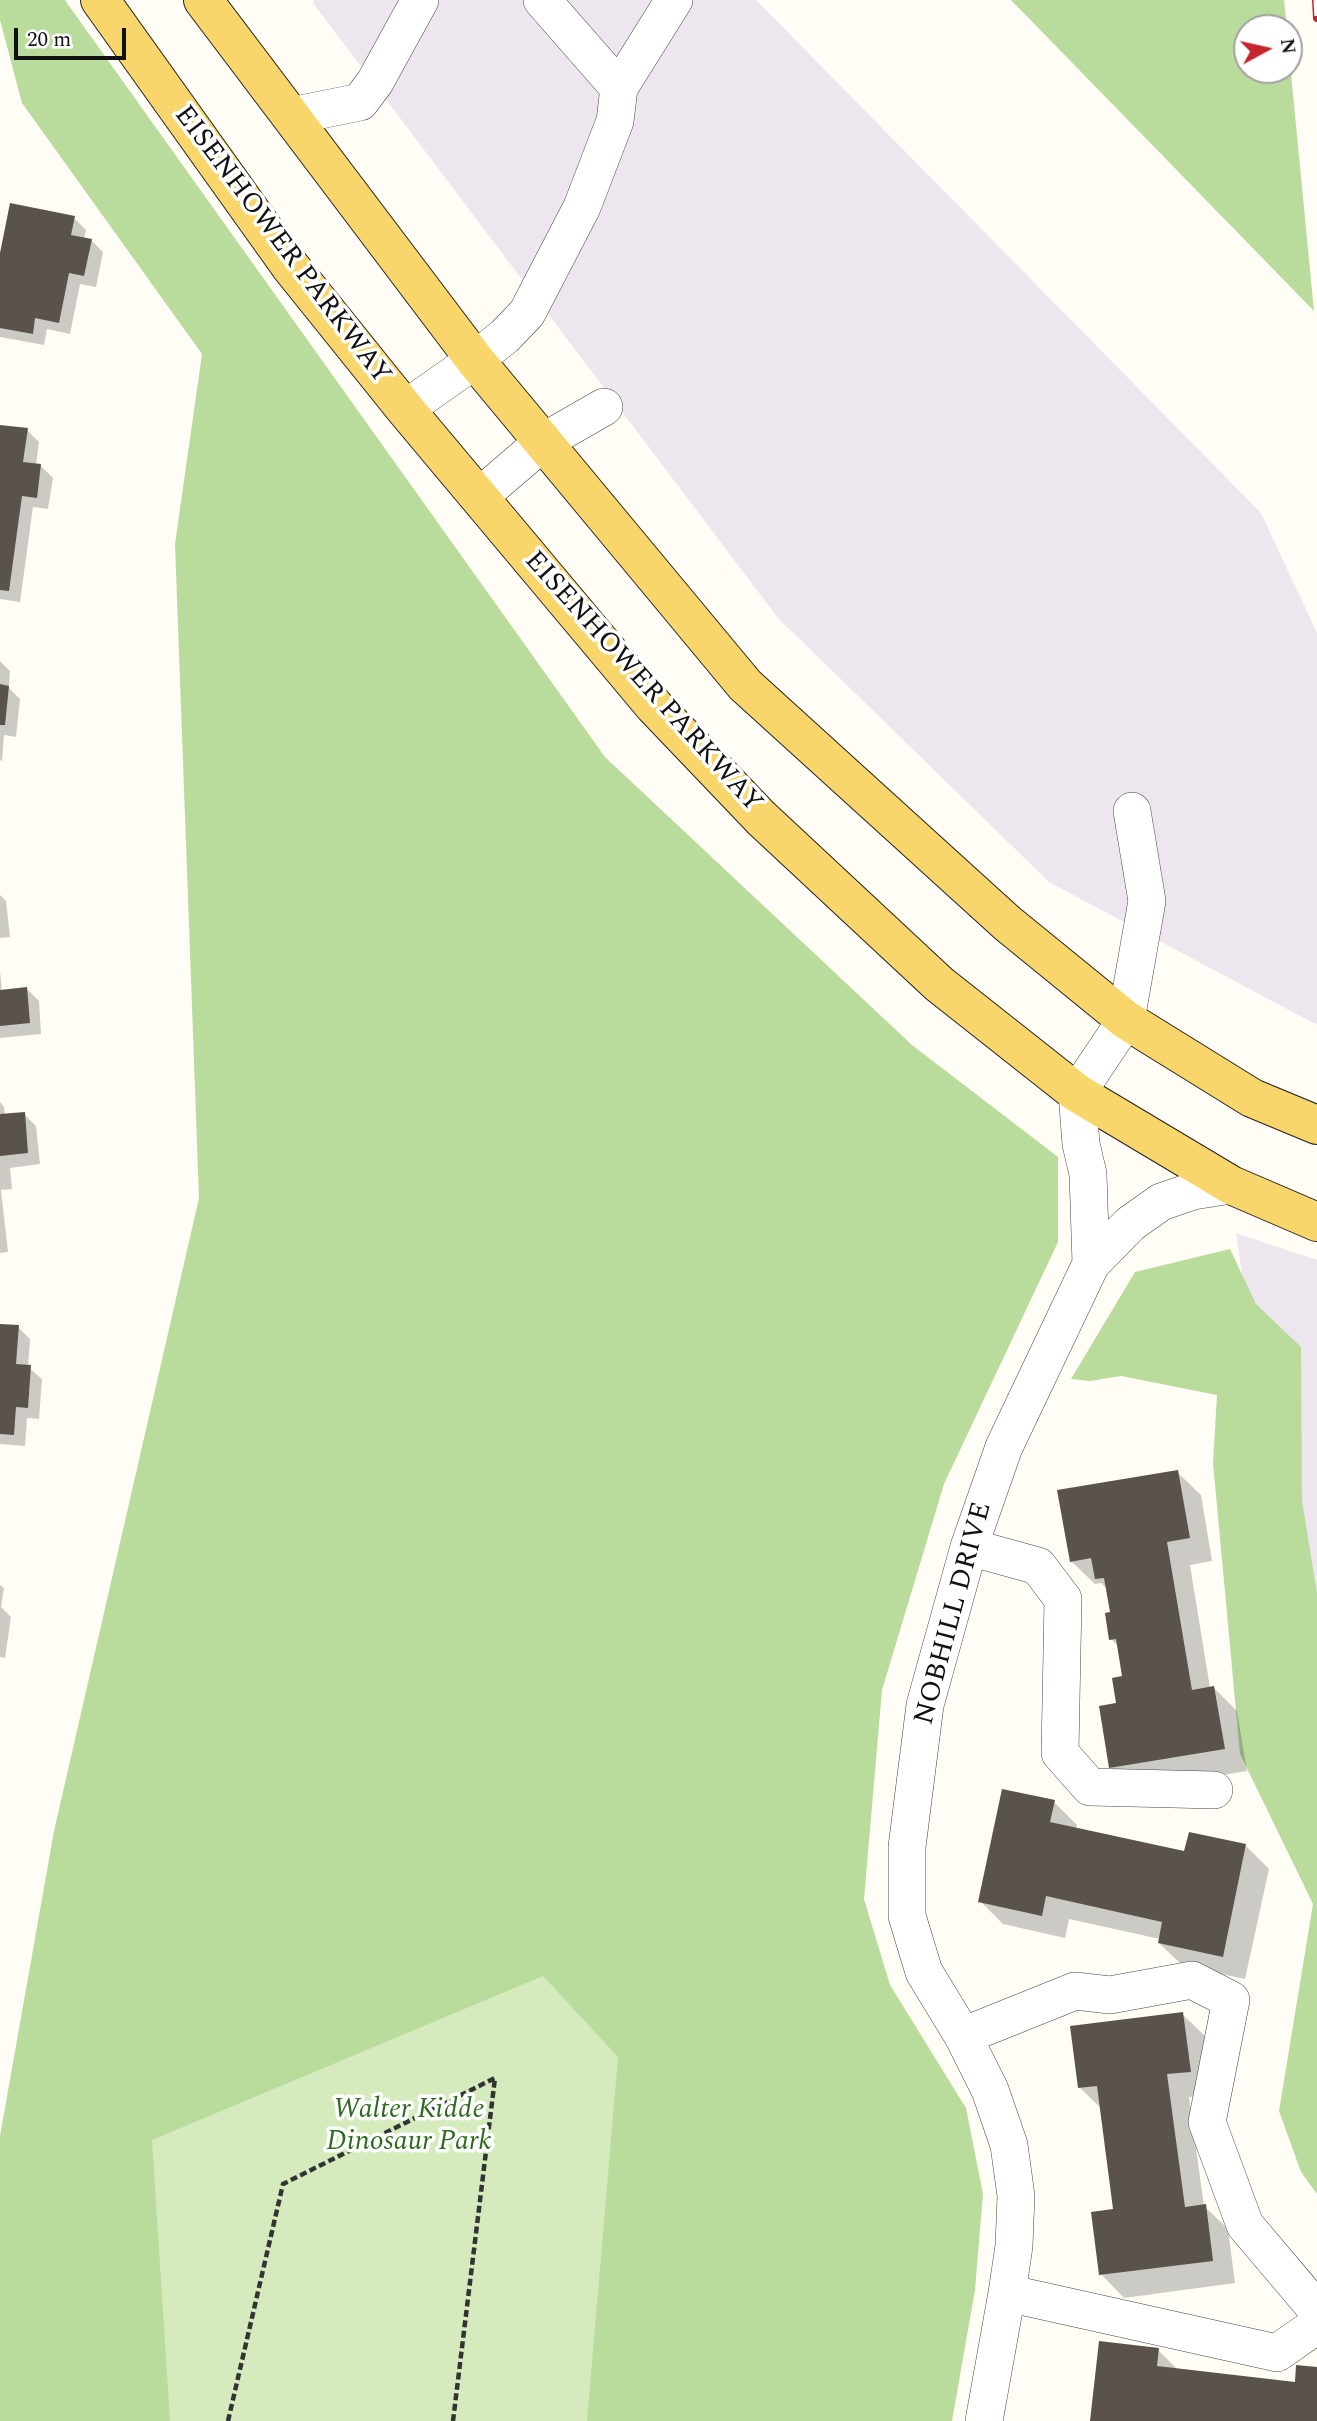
<!DOCTYPE html>
<html>
<head>
<meta charset="utf-8">
<style>
	body { margin:0 }
	#map { position:relative; width:1317px; height:2421px; overflow:hidden; background:#fffdf5; font-family:Spectral,serif }
	canvas { display:block }
	.north { position:absolute; left:1233px; top:14px; width:70px; height:70px; box-sizing:border-box; background:#fff; border:2px solid #a0a0a0; border-radius:50%; rotate:82deg; font-size:19px; font-weight:700; line-height:28px; text-align:center; color:#111 }
	.north::after { content:''; display:block; margin:auto; width:24px; height:32px; background:#c4262e; clip-path:polygon(50% 0,100% 100%,50% 72%,0 100%) }
	.scale { position:absolute; left:14px; top:28px; width:112px; height:32px; box-sizing:border-box; border:4px solid #111; border-top:0; padding-left:9px; font-size:21px; line-height:24px; white-space:nowrap; color:#111; -webkit-text-stroke:5px #fff; paint-order:stroke }
</style>
</head>
<body>
<div id="map">
<canvas width="1317" height="2421"></canvas>
<div class="north">N</div>
<div class="scale">20 m</div>
</div>
<script>
const g = document.querySelector('canvas').getContext('2d');
g.lineJoin = 'round';
function fill(path, color) {
  g.fillStyle = color;
  g.fill(path, 'evenodd');
}
function trace(path, color, width, dash) {
  g.strokeStyle = color;
  g.lineWidth = width;
  g.lineCap = dash ? 'butt' : 'round';
  g.setLineDash(dash || []);
  g.stroke(path);
}
function label(font, color, halo, rows, align = 'center') {
  g.font = font + ' Spectral,serif';
  g.lineWidth = 7;
  g.setLineDash([]);
  g.textBaseline = 'middle';
  g.strokeStyle = halo;
  g.fillStyle = color;
  for (const [text, x, y, turn = 0] of rows) {
    g.save();
    g.translate(x, y);
    g.rotate((+turn || 0) * Math.PI / 180);
    g.textAlign = isNaN(turn) ? turn : align;
    if (halo) g.strokeText(text, 0, 0);
    g.fillText(text, 0, 0);
    g.restore();
  }
}
fill(new Path2D(`
	M 314,0 L 756,0 L 1261,513 L 1317,633 L 1317,1025 L 1049,882 L 778,618 L 313,3 Z
	M 1236,1233 L 1317,1260 L 1317,1773 Z`), '#eee6ef');
fill(new Path2D(`
	M 179,1812 L 792,1868 L 809,2421 L 32,2421 Z`), '#d5ebbd');
fill(new Path2D(`
	M 0,0 L 65,0 L 67,3 L 605,757 L 912,1045 L 1058,1157 L 1058,1242 L 944,1484 L 882,1690 L 864,1899 L 890,1985 L 966,2108 L 983,2194 L 975,2290 L 952,2421 L 587,2421 L 618,2057 L 543,1976 L 152,2140 L 170,2421 L 0,2421 L 0,2136 L 54,1831 L 199,1198 L 175,544 L 202,354 L 22,103 L 0,20 Z
	M 1011,0 L 1284,0 L 1287,28 L 1247,28 L 1247,70 L 1289,70 L 1289,53 L 1314,311 Z
	M 1230,1249 L 1256,1304 L 1301,1347 L 1302,1501 L 1317,1593 L 1317,2194 L 1301,2172 L 1279,2111 L 1313,1904 L 1240,1754 L 1213,1463 L 1217,1395 L 1121,1376 L 1090,1381 L 1071,1379 L 1135,1272 Z`), '#b9dc9c');
fill(new Path2D(`
	M 74,218 L 86,230 L 84,239 L 91,240 L 103,252 L 96,287 L 80,284 L 70,334 L 47,329 L 44,345 L 0,337 L 0,263 Z
	M 0,427 L 27,430 L 39,442 L 36,465 L 41,466 L 53,478 L 48,509 L 33,507 L 20,602 L 0,599 Z
	M 0,661 L 10,671 L 9,688 L 20,699 L 16,737 L 4,735 L 2,761 L 0,760 Z
	M 0,895 L 6,901 L 10,937 L 0,938 Z
	M 0,971 L 2,992 L 27,989 L 39,1001 L 41,1034 L 0,1038 Z
	M 0,1102 L 4,1107 L 5,1116 L 24,1114 L 36,1126 L 40,1164 L 10,1168 L 12,1189 L 1,1190 L 8,1252 L 0,1253 Z
	M 0,1326 L 18,1327 L 30,1339 L 28,1367 L 42,1379 L 39,1419 L 27,1418 L 25,1446 L 0,1444 Z
	M 1177,1472 L 1201,1495 L 1212,1561 L 1190,1565 L 1210,1688 L 1214,1688 L 1237,1711 L 1247,1771 L 1134,1790 L 1111,1767 L 1124,1677 L 1119,1647 L 1111,1639 L 1112,1613 L 1108,1590 L 1101,1583 L 1095,1584 L 1071,1561 Z
	M 0,1585 L 4,1588 L 1,1607 L 11,1617 L 5,1658 L 0,1657 Z
	M 1054,1802 L 1077,1825 L 1076,1830 L 1186,1853 L 1190,1834 L 1246,1846 L 1269,1869 L 1245,1979 L 1183,1966 L 1159,1943 L 1160,1939 L 1069,1919 L 1065,1938 L 1003,1924 L 980,1901 Z
	M 1182,2014 L 1206,2037 L 1213,2094 L 1189,2097 L 1204,2206 L 1228,2229 L 1235,2283 L 1124,2298 L 1101,2274 L 1115,2211 L 1102,2109 L 1080,2088 Z
	M 1158,2350 L 1178,2370 L 1297,2384 L 1317,2369 L 1317,2421 L 1091,2421 Z`), '#0003');
fill(new Path2D(`
	M 10,203 L 75,216 L 71,235 L 92,239 L 84,276 L 69,273 L 59,323 L 35,318 L 33,334 L 0,328 L 0,253 Z
	M 0,425 L 28,428 L 23,462 L 41,464 L 37,498 L 22,496 L 9,591 L 0,590 Z
	M 0,684 L 9,686 L 5,725 L 0,725 Z
	M 27,987 L 30,1023 L 0,1026 L 0,990 Z
	M 25,1112 L 28,1153 L 0,1156 L 0,1114 Z
	M 0,1324 L 19,1325 L 16,1364 L 31,1365 L 28,1408 L 16,1407 L 14,1435 L 0,1434 Z
	M 1178,1470 L 1190,1538 L 1167,1542 L 1192,1690 L 1214,1686 L 1225,1749 L 1109,1768 L 1099,1706 L 1116,1703 L 1112,1678 L 1122,1676 L 1116,1639 L 1109,1640 L 1105,1613 L 1110,1612 L 1104,1578 L 1095,1579 L 1091,1558 L 1070,1562 L 1057,1490 Z
	M 1002,1789 L 1055,1800 L 1050,1822 L 1184,1851 L 1189,1832 L 1246,1844 L 1223,1957 L 1158,1943 L 1162,1922 L 1046,1896 L 1042,1916 L 978,1902 Z
	M 1183,2012 L 1191,2072 L 1167,2074 L 1185,2207 L 1206,2204 L 1213,2261 L 1099,2275 L 1091,2212 L 1113,2209 L 1097,2086 L 1078,2088 L 1070,2026 Z
	M 1099,2341 L 1159,2348 L 1157,2366 L 1295,2382 L 1296,2365 L 1317,2367 L 1317,2421 L 1090,2421 Z`), '#5a524d');
const minor = new Path2D(`
	M 619,88 L 674,0
	M 291,116 L 360,102 L 375,82 L 420,0
	M 405,409 L 475,360 L 505,336 L 527,313 L 582,207 L 615,121 L 619,88 L 542,0
	M 479,497 L 543,442 L 604,407
	M 1091,1264 L 1088,1174 L 1081,1144 L 1077,1093 L 1126,1020 L 1147,901 L 1132,811
	M 969,1547 L 1038,1566 L 1063,1599 L 1060,1753 L 1090,1787 L 1214,1790
	M 963,2036 L 1075,1991 L 1110,1995 L 1192,1980 L 1231,2000 L 1207,2122 L 1245,2225 L 1317,2310
	M 1007,2293 L 1277,2353 L 1317,2325
	M 984,2421 L 1007,2293 L 1014,2246 L 1016,2196 L 1009,2145 L 990,2090 L 963,2036 L 924,1972 L 907,1916 L 907,1847 L 925,1705 L 969,1547 L 1004,1447 L 1091,1264 L 1130,1224 L 1161,1202 L 1193,1191 L 1231,1185`);
const major = new Path2D(`
	M 100,0 L 290,266 L 405,409 L 654,706 L 761,818 L 939,984 L 1077,1093 L 1231,1185 L 1317,1222
	M 203,0 L 475,360 L 745,685 L 1007,923 L 1126,1020 L 1252,1098 L 1317,1125`);
trace(minor, '#444', 38);
trace(major, '#222', 40);
trace(new Path2D(`
	M 228,2421 L 283,2184 L 495,2078 L 453,2421`), '#333', 4.5, [7, 3.5]);
trace(minor, '#fff', 37);
trace(major, '#f9d66b', 38);
const rail = new Path2D(`
	M 1316,0 L 1317,18`);
trace(rail, '#c4262e', 8);
trace(rail, '#fff', 5, [16]);
label('28px', '#111', '#fff', [
	["EISENHOWER PARKWAY",281,246,53],
	["EISENHOWER PARKWAY",642,683,48],
	["NOBHILL DRIVE",955,1614,-75]
]);
label('italic 28px', '#2f6b1f', '#fff', [
	["Walter Kidde",409,2112],
	["Dinosaur Park",409,2144]
]);
</script>
</body>
</html>
